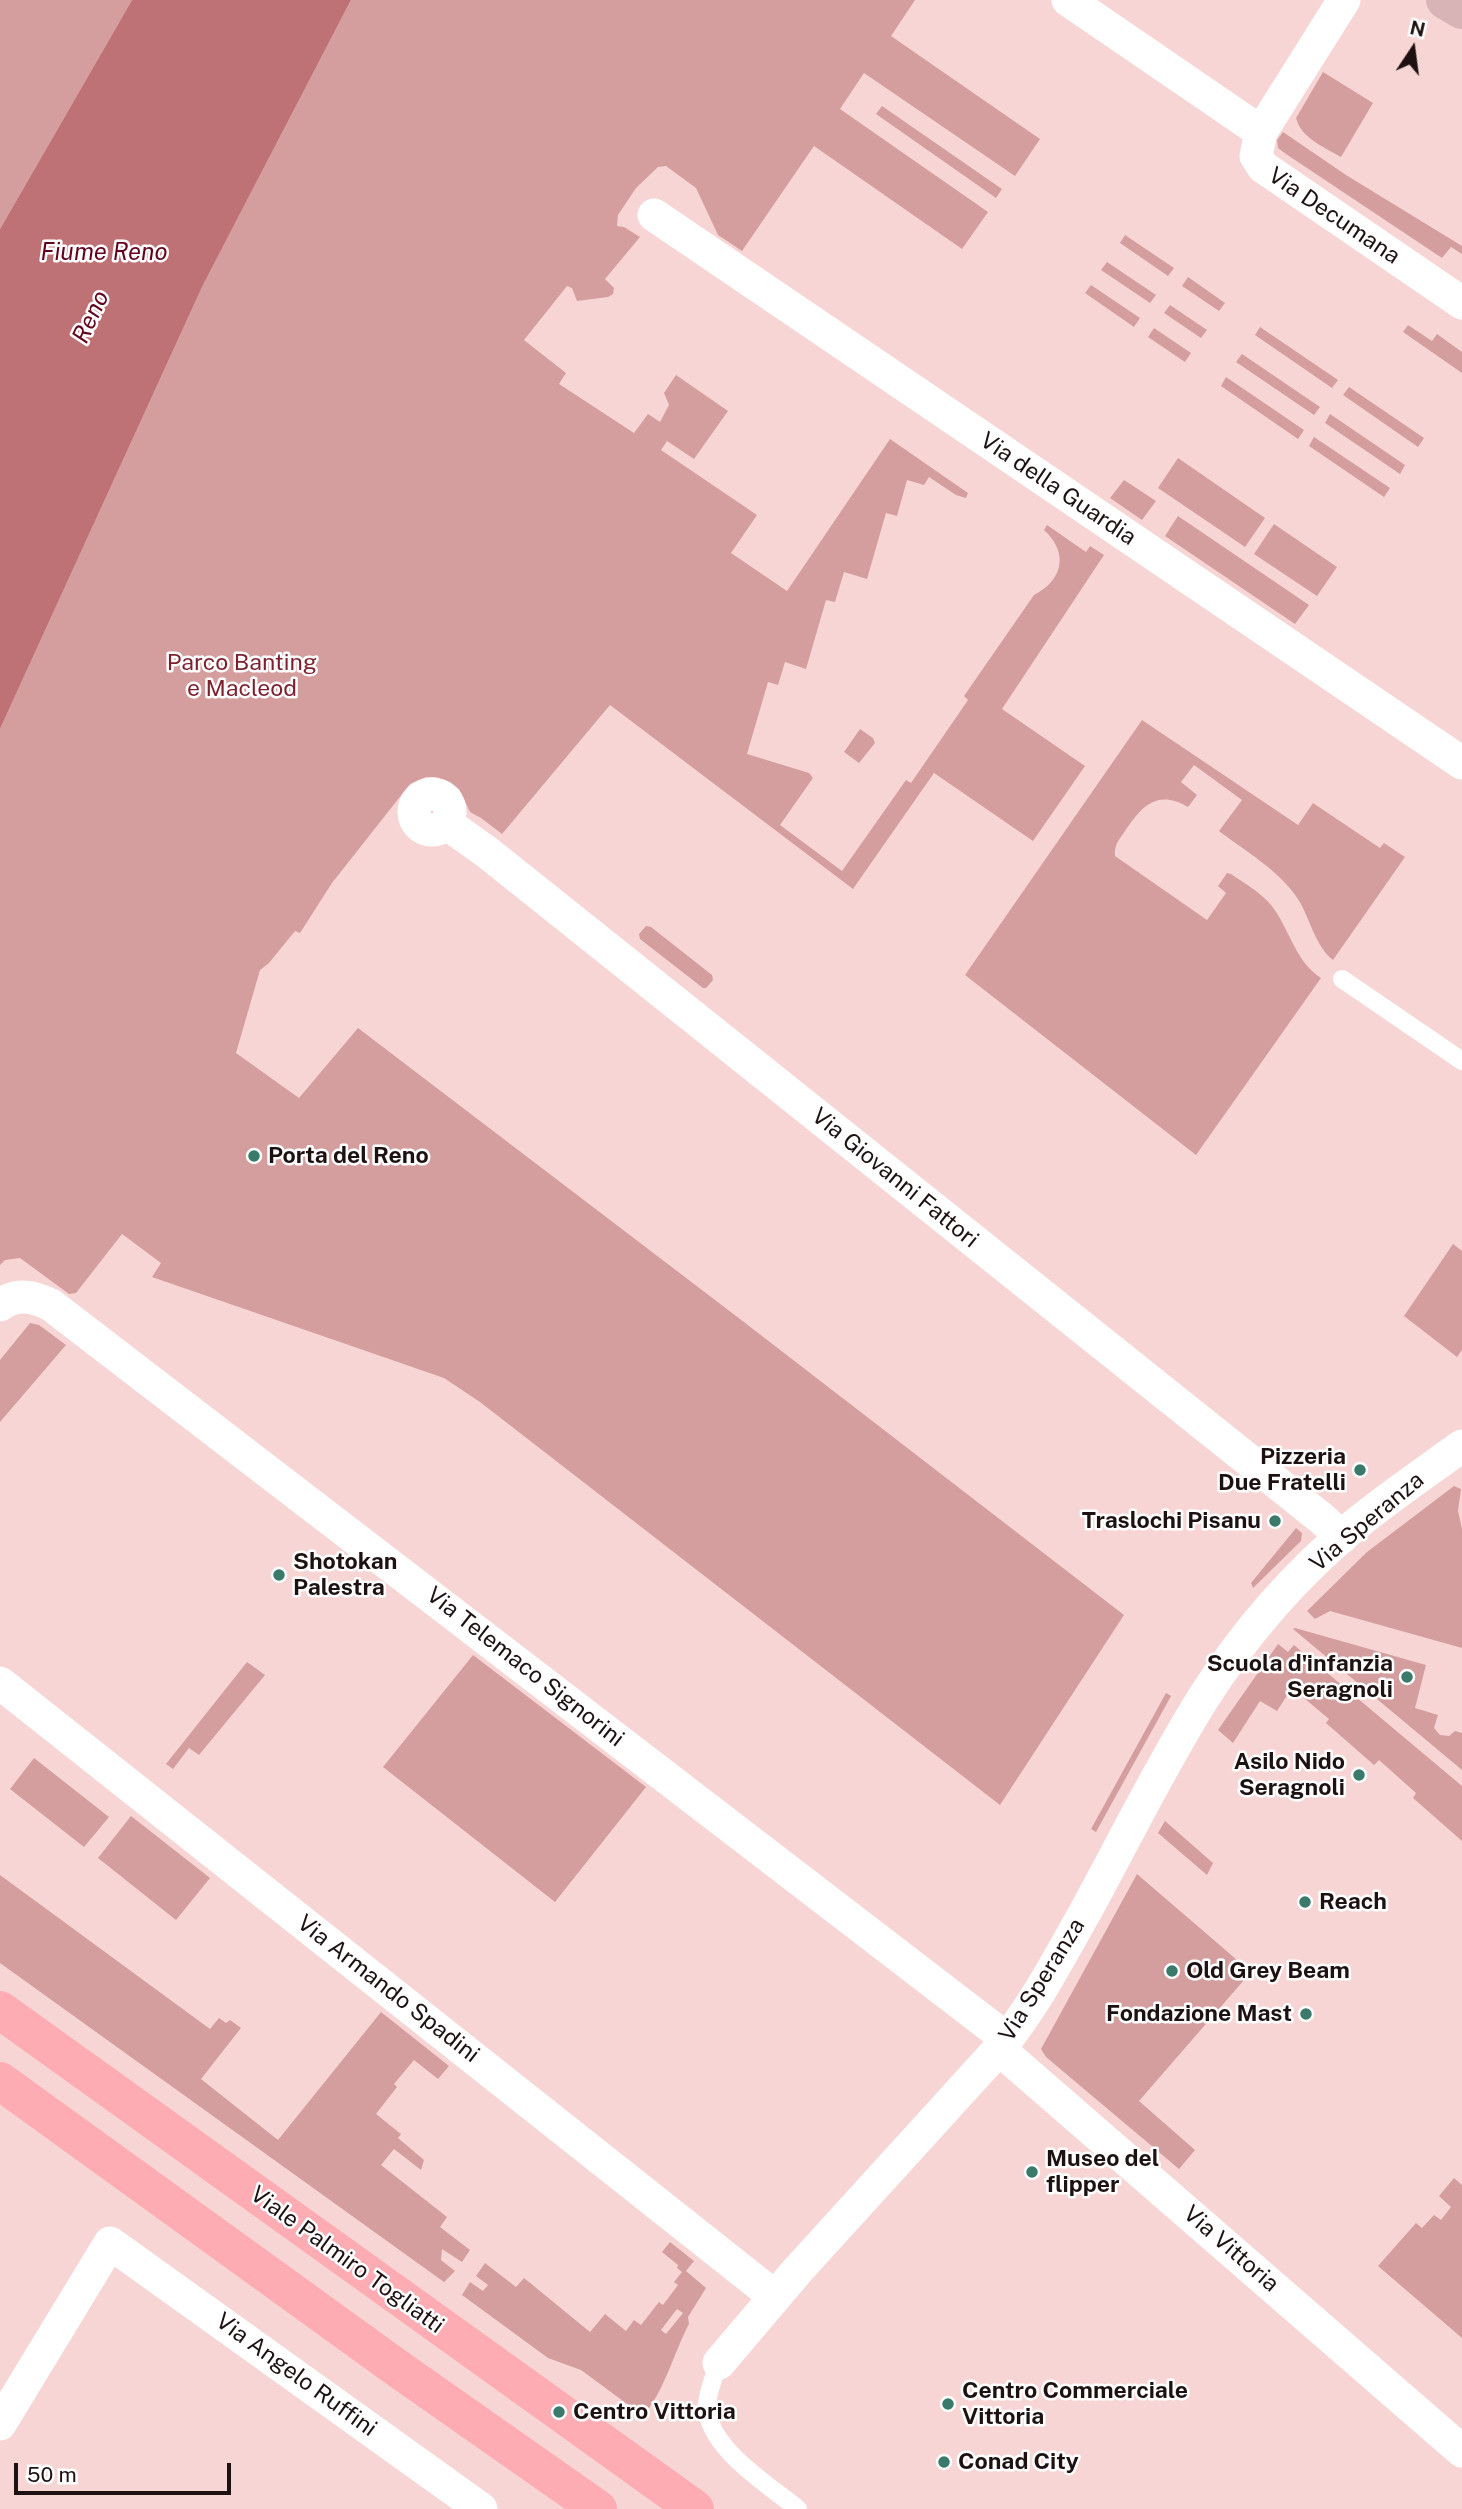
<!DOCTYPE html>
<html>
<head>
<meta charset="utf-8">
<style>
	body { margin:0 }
	#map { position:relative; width:1462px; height:2509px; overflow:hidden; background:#f8d5d5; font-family:"Public Sans",sans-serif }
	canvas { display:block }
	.north { position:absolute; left:1378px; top:14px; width:70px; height:70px; -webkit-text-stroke:5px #fff; paint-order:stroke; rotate:13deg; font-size:19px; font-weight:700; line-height:28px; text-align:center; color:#1d1112 }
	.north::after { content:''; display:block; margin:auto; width:24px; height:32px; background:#1d1112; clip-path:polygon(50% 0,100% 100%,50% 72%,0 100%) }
	.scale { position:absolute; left:14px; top:2463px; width:217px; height:32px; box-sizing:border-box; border:4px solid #1d1112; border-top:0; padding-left:9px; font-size:21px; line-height:24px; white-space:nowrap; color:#1d1112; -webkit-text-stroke:5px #fff; paint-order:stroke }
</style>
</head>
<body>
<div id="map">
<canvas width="1462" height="2509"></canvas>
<div class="north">N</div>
<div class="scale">50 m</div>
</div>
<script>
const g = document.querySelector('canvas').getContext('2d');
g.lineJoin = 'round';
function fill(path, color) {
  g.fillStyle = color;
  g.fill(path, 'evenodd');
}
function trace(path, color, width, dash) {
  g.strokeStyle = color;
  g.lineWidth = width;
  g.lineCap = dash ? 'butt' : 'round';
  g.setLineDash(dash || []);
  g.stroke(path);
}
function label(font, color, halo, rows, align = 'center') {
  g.font = font + ' "Public Sans",sans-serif';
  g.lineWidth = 5;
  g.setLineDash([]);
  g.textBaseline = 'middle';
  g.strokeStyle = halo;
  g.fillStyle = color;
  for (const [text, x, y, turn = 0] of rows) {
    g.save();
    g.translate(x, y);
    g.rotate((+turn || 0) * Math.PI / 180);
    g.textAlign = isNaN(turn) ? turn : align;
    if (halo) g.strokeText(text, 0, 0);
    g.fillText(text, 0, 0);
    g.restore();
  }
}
fill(new Path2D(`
	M 0,0 L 132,0 L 0,229 Z
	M 351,0 L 915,0 L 891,36 L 1040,139 L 1015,176 L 864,73 L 840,109 L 988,212 L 962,249 L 814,146 L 742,251 L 718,235 L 696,188 L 666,166 L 658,167 L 636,188 L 618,215 L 617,226 L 624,227 L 640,237 L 605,279 L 614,288 L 613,294 L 608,297 L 577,301 L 572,288 L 567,286 L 524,340 L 566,373 L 559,384 L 634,433 L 648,414 L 660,422 L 669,405 L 664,393 L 676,375 L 728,411 L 694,459 L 667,441 L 661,450 L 757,515 L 731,553 L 787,591 L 890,439 L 968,493 L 966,498 L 956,495 L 929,477 L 924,485 L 907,480 L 897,516 L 886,513 L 867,579 L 844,572 L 835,602 L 826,600 L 806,669 L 785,662 L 778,685 L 768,682 L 747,754 L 809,773 L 813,778 L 780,825 L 842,871 L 906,780 L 911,783 L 968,700 L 964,696 L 1034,595 C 1063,580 1069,553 1044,530 L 1047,525 L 1086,552 L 1090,546 L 1104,555 L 1002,709 L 1085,766 L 1033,841 L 934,773 L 853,889 L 610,705 L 502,834 L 481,818 L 470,812 L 459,789 L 450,782 L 436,777 L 426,777 L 410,784 L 332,883 L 300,933 L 295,931 L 269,963 L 260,970 L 236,1053 L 299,1098 L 358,1028 L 740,1319 L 1124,1615 L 1000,1805 L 480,1402 L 444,1378 L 152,1277 L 161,1263 L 122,1234 L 76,1293 L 69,1294 L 20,1258 L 5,1260 L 0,1265 L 0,729 L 203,285 Z
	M 1323,72 L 1373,103 L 1341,157 C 1324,147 1301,138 1296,118 Z
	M 882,106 L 1002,189 L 996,198 L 876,114 Z
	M 1283,132 L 1346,175 L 1462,246 L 1462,254 L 1451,247 L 1442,258 L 1286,154 L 1278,148 L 1277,140 Z
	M 1125,235 L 1174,268 L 1168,276 L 1120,243 Z
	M 1107,262 L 1156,295 L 1150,303 L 1101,270 Z
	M 1188,277 L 1225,303 L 1219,311 L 1182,286 Z
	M 1091,285 L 1140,318 L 1134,327 L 1085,293 Z
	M 1170,305 L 1207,330 L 1201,338 L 1164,313 Z
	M 1408,325 L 1432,341 L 1437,334 L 1462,352 L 1462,373 L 1403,332 Z
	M 1260,327 L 1338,380 L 1332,388 L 1255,335 Z
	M 1154,328 L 1191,353 L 1185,362 L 1148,337 Z
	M 1242,354 L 1320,407 L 1314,415 L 1236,362 Z
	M 1226,377 L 1304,430 L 1298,439 L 1221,386 Z
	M 1349,387 L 1424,438 L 1418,447 L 1343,395 Z
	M 1330,414 L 1405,465 L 1400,474 L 1325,423 Z
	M 1314,437 L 1390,488 L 1384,497 L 1309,446 Z
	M 1178,458 L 1265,518 L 1245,547 L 1158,488 Z
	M 1124,480 L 1156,501 L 1142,520 L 1110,498 Z
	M 1178,516 L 1309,605 L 1295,624 L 1165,536 Z
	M 1274,524 L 1337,567 L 1317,596 L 1254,554 Z
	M 1142,720 L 1298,825 L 1313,803 L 1380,848 L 1384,843 L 1405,857 L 1333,960 C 1315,946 1310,918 1298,899 C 1279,870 1245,851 1219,831 L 1242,800 L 1194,765 L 1181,782 L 1197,795 L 1188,807 C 1157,789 1142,806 1125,831 C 1119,840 1114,845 1115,856 L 1207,920 L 1226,893 L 1218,886 L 1227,873 L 1231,874 C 1244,883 1260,892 1271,905 C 1290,929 1294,960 1321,978 L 1196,1155 L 965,975 Z
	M 860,729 L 873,738 L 875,743 L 859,763 L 844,752 Z
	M 646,926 L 651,927 L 712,975 L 713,980 L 706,988 L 703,988 L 640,939 L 639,934 Z
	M 1453,1244 L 1462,1251 L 1462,1350 L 1457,1357 L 1404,1316 Z
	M 30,1323 L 39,1325 L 66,1345 L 0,1422 L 0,1360 Z
	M 1454,1486 L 1461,1489 L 1458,1511 L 1462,1529 L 1462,1648 L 1330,1611 L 1315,1619 L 1307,1611 L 1367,1552 Z
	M 1296,1528 L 1302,1533 L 1301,1541 L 1253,1588 L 1251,1583 Z
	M 1295,1628 L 1426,1665 L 1415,1708 L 1438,1715 L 1434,1728 L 1440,1735 L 1449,1736 L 1455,1731 L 1462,1733 L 1462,1770 L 1293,1629 Z
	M 1278,1644 L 1288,1652 L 1294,1645 L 1462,1786 L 1462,1841 L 1413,1798 L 1416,1793 L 1379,1760 L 1374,1765 L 1326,1723 L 1329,1719 L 1292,1688 L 1277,1711 L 1260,1701 L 1233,1743 L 1218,1730 Z
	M 473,1655 L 646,1787 L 555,1902 L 383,1767 Z
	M 247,1662 L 265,1675 L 199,1755 L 189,1748 L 173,1769 L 166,1764 Z
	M 1166,1693 L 1171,1696 L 1096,1832 L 1091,1829 Z
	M 34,1758 L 109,1817 L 84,1847 L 10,1789 Z
	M 131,1816 L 210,1878 L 176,1920 L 98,1858 Z
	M 1165,1821 L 1213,1863 L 1207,1875 L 1158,1833 Z
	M 1137,1874 L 1251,1972 L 1139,2101 L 1195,2150 L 1179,2169 L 1046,2057 L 1041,2049 Z
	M 0,1875 L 210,2029 L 219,2018 L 226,2023 L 230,2020 L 241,2028 L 201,2079 L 278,2140 L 381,2012 L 449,2066 L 438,2079 L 414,2060 L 394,2084 L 397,2087 L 376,2114 L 401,2134 L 398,2138 L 424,2160 L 421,2170 L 394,2149 L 381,2165 L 447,2217 L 440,2227 L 470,2250 L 462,2262 L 442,2249 L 441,2260 L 455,2271 L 444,2282 L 0,1963 Z
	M 1454,2178 L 1462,2185 L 1462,2338 L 1378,2266 L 1416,2223 L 1422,2228 L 1434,2215 L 1441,2220 L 1451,2207 L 1439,2196 Z
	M 670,2242 L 694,2261 L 686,2271 L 706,2288 L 688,2317 L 689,2324 C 676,2347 661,2401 642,2415 L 581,2370 L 548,2358 L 462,2295 L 470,2282 L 483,2291 L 488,2285 L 476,2276 L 485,2263 L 516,2287 L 524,2278 L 590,2332 L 605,2314 L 626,2331 L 634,2320 L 641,2325 L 659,2302 L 663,2305 L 678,2285 L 674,2282 L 682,2272 L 677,2268 L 678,2265 L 662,2252 ZM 677,2309 L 683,2313 L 666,2334 L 661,2330 Z`), '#d49e9f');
fill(new Path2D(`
	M 132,0 L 351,0 L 203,285 L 0,729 L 0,229 Z`), '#bf7275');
trace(new Path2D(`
	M 1342,979 L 1462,1061
	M 719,2363 C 714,2376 708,2391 707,2405 C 706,2447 769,2485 798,2509`), '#fff', 18);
trace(new Path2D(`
	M 1068,0 L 1261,132
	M 1344,0 L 1261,132 L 1256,156 L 1263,167 L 1462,303
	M 654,215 L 1462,763
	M414 812a18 18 0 1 1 36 0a18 18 0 1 1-36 0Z
	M 446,823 L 488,853 L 1321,1518 L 1342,1537
	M 0,1305 C 17,1293 33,1296 51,1305 L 1007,2039
	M 0,1683 L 774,2296
	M 999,2049 L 1462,2451
	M 719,2363 L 797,2271 L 999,2049 C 1033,2008 1058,1960 1084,1914 C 1123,1843 1159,1769 1202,1700 C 1243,1635 1296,1574 1355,1525 C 1389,1497 1426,1472 1462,1446
	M 0,2424 L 110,2243 L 481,2509`), '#fff', 33);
trace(new Path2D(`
	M 1445,0 L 1462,10`), '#d8b4b6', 38);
trace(new Path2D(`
	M 0,2010 L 695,2509
	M 0,2081 L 397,2368 L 598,2509`), '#feacb3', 38);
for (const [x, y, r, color] of [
	[254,1156,7,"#397a6a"],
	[1360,1470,7,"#397a6a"],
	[1275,1521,7,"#397a6a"],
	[279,1575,7,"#397a6a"],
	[1407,1677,7,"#397a6a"],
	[1359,1775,7,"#397a6a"],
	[1305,1902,7,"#397a6a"],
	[1172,1971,7,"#397a6a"],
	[1306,2014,7,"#397a6a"],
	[1032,2172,7,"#397a6a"],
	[948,2404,7,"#397a6a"],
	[559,2412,7,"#397a6a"],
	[944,2462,7,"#397a6a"]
]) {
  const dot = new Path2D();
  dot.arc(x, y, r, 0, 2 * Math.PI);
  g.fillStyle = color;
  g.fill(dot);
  trace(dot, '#fff', 2.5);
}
label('23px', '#1d1112', '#fff', [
	["Via Decumana",1334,216,34],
	["Via della Guardia",1058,489,34],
	["Via Giovanni Fattori",895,1178,39],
	["Via Speranza",1367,1522,-40],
	["Via Telemaco Signorini",525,1667,38],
	["Via Speranza",1042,1980,-58],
	["Via Armando Spadini",388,1989,38],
	["Via Vittoria",1231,2249,41],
	["Viale Palmiro Togliatti",347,2260,36],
	["Via Angelo Ruffini",296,2375,36]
]);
label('23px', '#7d1f2d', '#fff', [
	["Parco Banting",242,663],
	["e Macleod",242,689]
]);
label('bold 23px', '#1d1112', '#fff', [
	["Porta del Reno",268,1156],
	["Pizzeria",1346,1457,"right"],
	["Due Fratelli",1346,1483,"right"],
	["Traslochi Pisanu",1261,1521,"right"],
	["Shotokan",293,1562],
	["Palestra",293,1588],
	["Scuola d'infanzia",1393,1664,"right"],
	["Seragnoli",1393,1690,"right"],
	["Asilo Nido",1345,1762,"right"],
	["Seragnoli",1345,1788,"right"],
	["Reach",1319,1902],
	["Old Grey Beam",1186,1971],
	["Fondazione Mast",1292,2014,"right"],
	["Museo del",1046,2159],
	["flipper",1046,2185],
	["Centro Commerciale",962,2391],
	["Vittoria",962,2417],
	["Centro Vittoria",573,2412],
	["Conad City",958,2462]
], 'left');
label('italic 24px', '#65021b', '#fff', [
	["Fiume Reno",104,253],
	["Reno",91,317,-65]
]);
</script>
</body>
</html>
